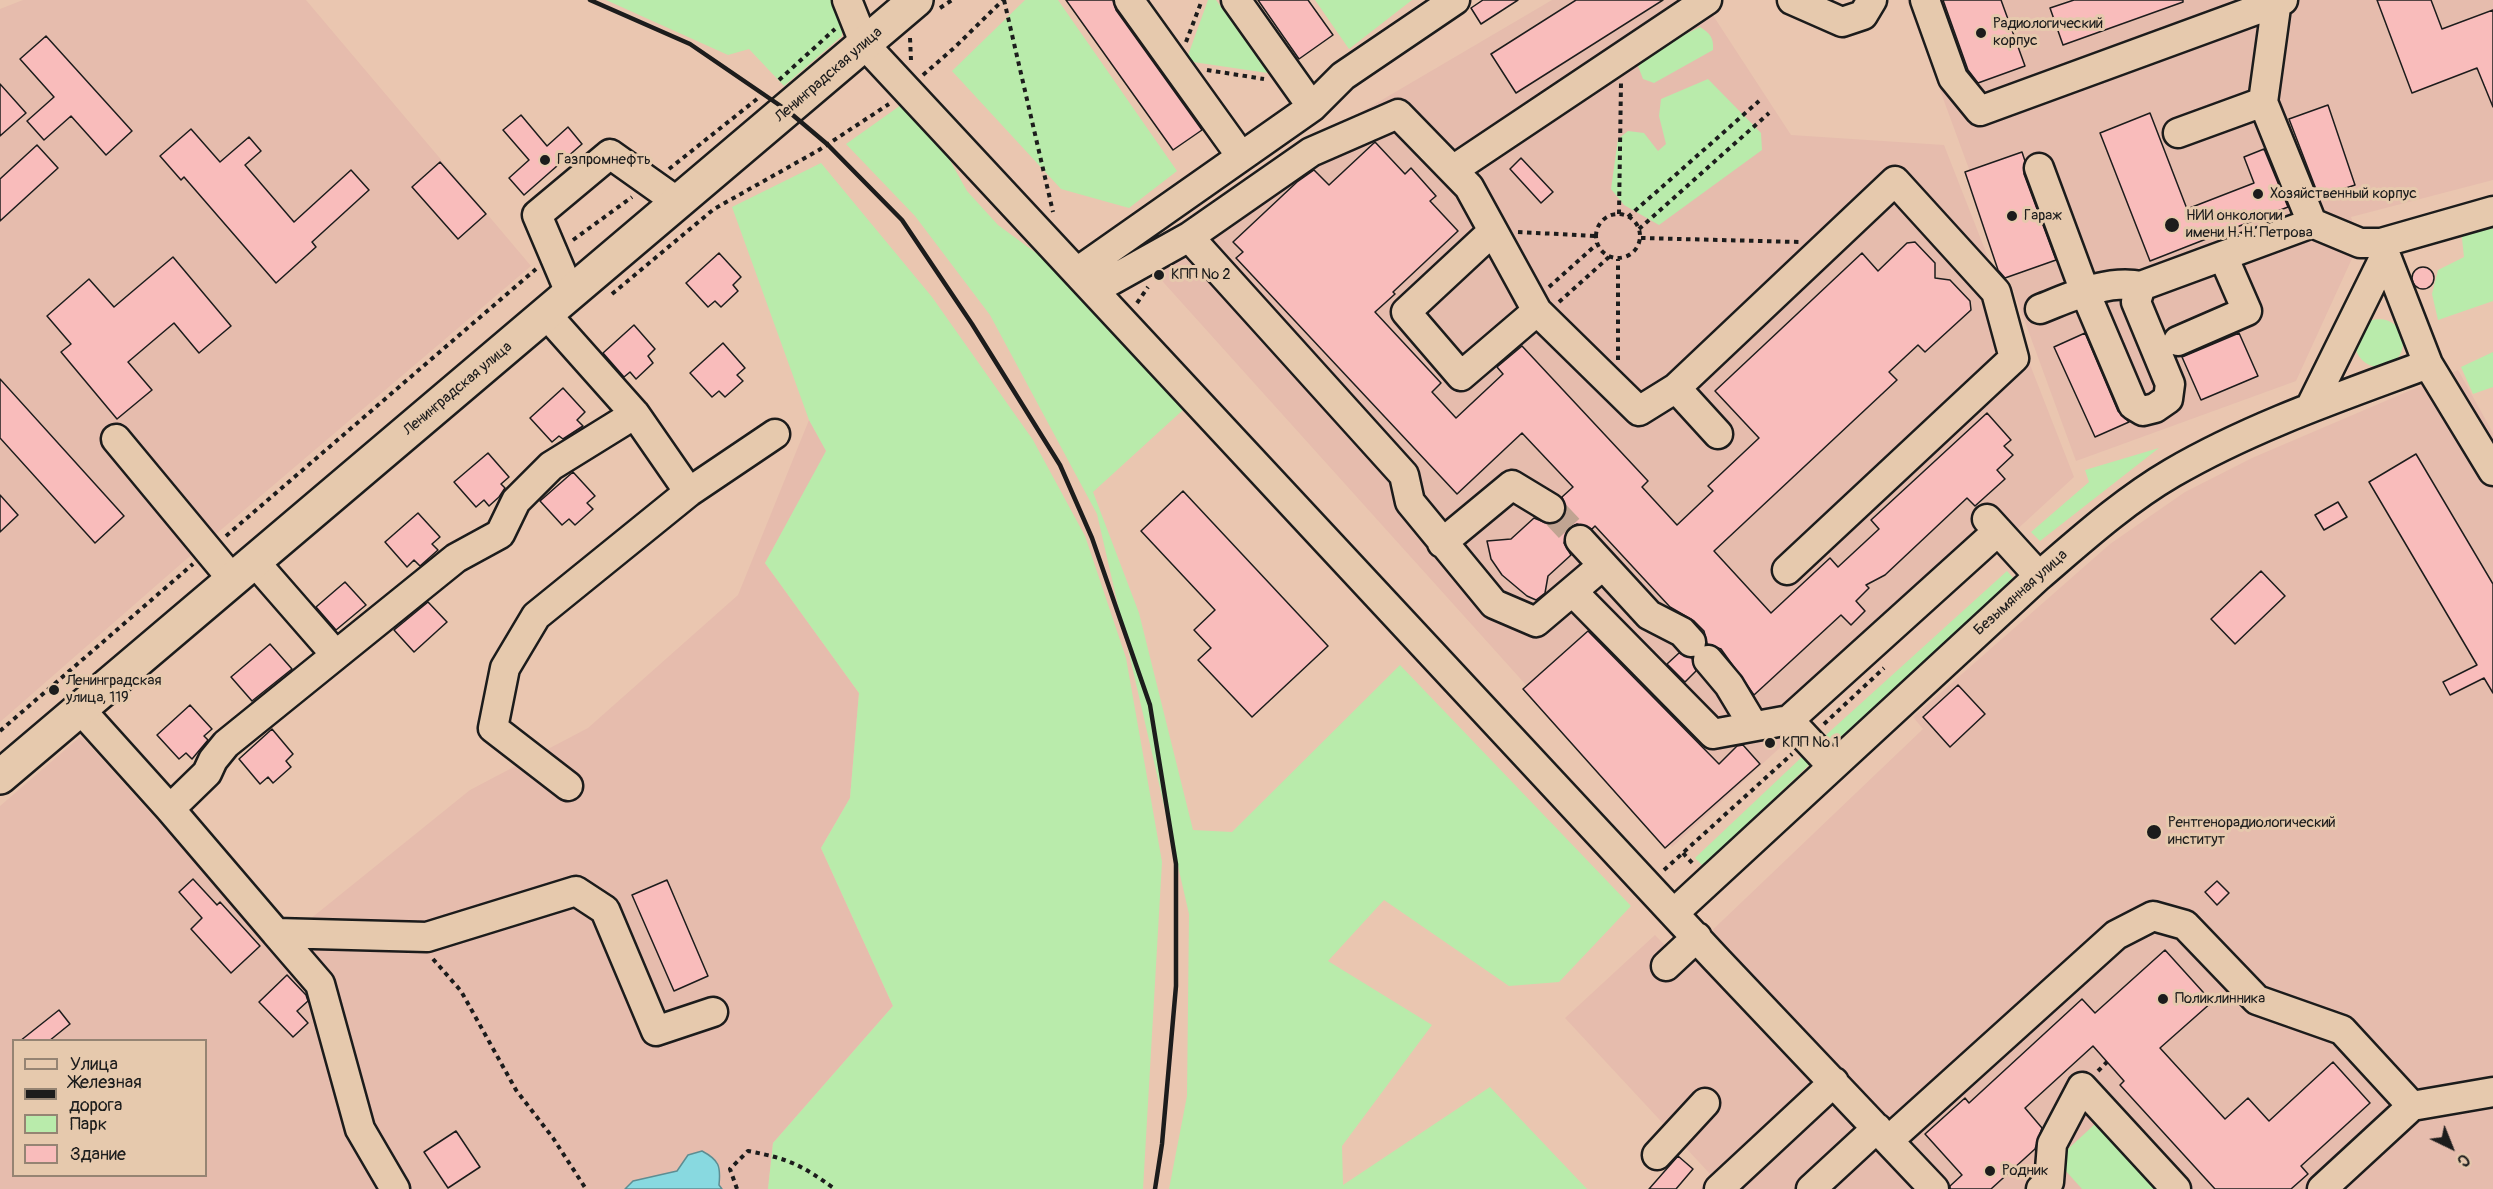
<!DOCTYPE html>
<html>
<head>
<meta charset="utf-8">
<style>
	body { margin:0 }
	#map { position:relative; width:2493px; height:1189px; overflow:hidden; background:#eac6b0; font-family:Pangolin,sans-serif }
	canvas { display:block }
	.legend { position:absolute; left:12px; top:1039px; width:195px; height:138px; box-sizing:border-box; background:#e6c9ad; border:2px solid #958473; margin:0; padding:8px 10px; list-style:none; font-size:18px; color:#1c1c1c }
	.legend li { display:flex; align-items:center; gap:12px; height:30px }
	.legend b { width:30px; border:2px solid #958473 }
	.north { position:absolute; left:2421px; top:1117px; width:60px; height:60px; -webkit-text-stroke:4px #e6c9ad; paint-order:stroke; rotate:137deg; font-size:16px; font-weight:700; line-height:24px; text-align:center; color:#1c1c1c }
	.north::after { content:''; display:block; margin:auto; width:21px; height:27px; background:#1c1c1c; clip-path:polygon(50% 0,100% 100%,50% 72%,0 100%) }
</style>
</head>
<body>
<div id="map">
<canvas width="2493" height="1189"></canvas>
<ul class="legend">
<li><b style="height:8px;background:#e6c9ad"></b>Улица</li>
<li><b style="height:8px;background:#1c1c1c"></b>Железная дорога</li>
<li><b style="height:16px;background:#b9ebab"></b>Парк</li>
<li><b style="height:16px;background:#f9bcbb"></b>Здание</li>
</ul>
<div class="north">С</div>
</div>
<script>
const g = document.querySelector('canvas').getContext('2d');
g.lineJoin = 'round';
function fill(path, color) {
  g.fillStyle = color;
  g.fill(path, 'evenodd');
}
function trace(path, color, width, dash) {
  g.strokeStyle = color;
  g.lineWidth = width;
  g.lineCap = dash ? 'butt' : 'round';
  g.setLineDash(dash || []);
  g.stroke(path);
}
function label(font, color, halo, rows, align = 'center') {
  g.font = font + ' Pangolin,sans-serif';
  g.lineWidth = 6;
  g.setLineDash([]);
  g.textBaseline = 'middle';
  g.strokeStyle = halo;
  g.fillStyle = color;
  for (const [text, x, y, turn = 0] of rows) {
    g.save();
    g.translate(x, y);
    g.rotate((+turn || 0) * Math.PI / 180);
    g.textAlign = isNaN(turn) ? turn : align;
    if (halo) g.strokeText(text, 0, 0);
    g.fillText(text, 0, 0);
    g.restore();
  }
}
fill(new Path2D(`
	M 23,0 L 306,0 L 531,266 L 182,563 L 0,722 L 0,9 Z
	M 1552,0 L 1703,0 L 1791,135 L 1944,145 L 2074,477 L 1672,847 L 1137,253 L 1312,141 Z
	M 1907,0 L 2493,0 L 2493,180 L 2351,217 L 2356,233 L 2355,252 L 2296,381 L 2076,461 Z
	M 2458,370 L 2493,433 L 2493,1189 L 1700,1189 L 1711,1175 L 1565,1018 L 1655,935 L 1680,961 L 1923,729 L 1913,717 L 2110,544 L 2185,492 L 2252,458 Z
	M 809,420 L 827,451 L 765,563 L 859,693 L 850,798 L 821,848 L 893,1006 L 773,1143 L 768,1189 L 0,1189 L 0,806 L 81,736 L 273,949 L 470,790 L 588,728 L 738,595 ZM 14,1040 L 206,1040 L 206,1176 L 14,1176 Z`), '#e6bcad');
fill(new Path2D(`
	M 606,0 L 831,0 L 842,12 L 842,36 L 784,86 L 749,49 L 728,55 Z
	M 1025,0 L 1058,0 L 1177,171 L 1129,208 L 1061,189 L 952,71 Z
	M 1208,0 L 1216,0 L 1268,73 L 1186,61 Z
	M 1315,0 L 1412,0 L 1349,49 Z
	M 1700,27 C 1710,33 1714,38 1713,50 L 1654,83 L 1643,79 L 1638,66 L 1648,53 Z
	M 1708,79 L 1761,133 L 1762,150 L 1659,225 L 1624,205 L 1611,189 L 1618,139 L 1628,131 L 1644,133 L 1658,151 L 1666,144 L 1659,116 L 1661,99 Z
	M 901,105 L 947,155 L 967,191 L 998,225 L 1043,258 L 1184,409 L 1093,492 L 1139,613 L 1193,830 L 1232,832 L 1400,665 L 1631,906 L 1559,982 L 1509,986 L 1384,900 L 1328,961 L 1432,1025 L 1342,1146 L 1343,1185 L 1490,1087 L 1587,1189 L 1169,1189 L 1187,1096 L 1189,914 L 1097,514 L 990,315 L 915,216 L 846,144 Z
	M 821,163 L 932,297 L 1033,440 L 1085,536 L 1126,658 L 1162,862 L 1143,1189 L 768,1189 L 773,1143 L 893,1006 L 821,848 L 850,798 L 859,693 L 765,563 L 826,451 L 809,420 L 732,207 Z
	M 2493,211 L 2493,301 L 2438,320 L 2432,294 L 2438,270 L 2464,257 L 2460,220 Z
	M2355 343a24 24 0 1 1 48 0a24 24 0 1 1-48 0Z
	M 2493,352 L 2493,387 L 2473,394 L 2461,367 Z
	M 2159,448 L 2040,541 L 2031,532 L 2089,482 L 2085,470 Z
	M 2007,571 L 2014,579 L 1834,743 L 1826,735 Z
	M 1804,755 L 1812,762 L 1703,866 L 1695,858 Z
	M 2095,1124 L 2155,1189 L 2082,1189 L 2056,1160 Z`), '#b9ebab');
const water = new Path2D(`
	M 702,1151 C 719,1160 721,1166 719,1185 L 722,1189 L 625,1189 L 633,1181 L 677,1171 L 688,1155 Z`);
fill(water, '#88d9e0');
trace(water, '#5d8d92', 1.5);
const building = new Path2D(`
	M 1066,0 L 1113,0 L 1116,10 L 1202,130 L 1173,150 Z
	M 1258,0 L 1308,0 L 1333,35 L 1299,59 Z
	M 1483,0 L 1518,0 L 1481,24 L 1471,8 Z
	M 1576,0 L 1663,0 L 1516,93 L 1491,54 Z
	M 1943,0 L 2001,0 L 2025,66 L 1978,83 L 1968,70 Z
	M 2074,0 L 2183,0 L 2183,2 L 2063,45 L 2050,8 Z
	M 2377,0 L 2431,0 L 2442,29 L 2493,10 L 2493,107 L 2477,68 L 2412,93 Z
	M 46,36 L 132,131 L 106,155 L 71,116 L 44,140 L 27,121 L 54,97 L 20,59 Z
	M 0,84 L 26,113 L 0,136 Z
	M 2328,105 L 2355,185 L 2319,197 L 2289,119 Z
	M 2150,113 L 2187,209 L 2254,183 L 2244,157 L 2264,149 L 2288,207 L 2150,261 L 2100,133 Z
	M 521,115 L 547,146 L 568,127 L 582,144 L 524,195 L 509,178 L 529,160 L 503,130 Z
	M 191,129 L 220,162 L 249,137 L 261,151 L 245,165 L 294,222 L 351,170 L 369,190 L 312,242 L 316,247 L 276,283 L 184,177 L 181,180 L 160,156 Z
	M 1375,142 L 1405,174 L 1411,168 L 1436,196 L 1430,201 L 1458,231 L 1393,292 L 1395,294 L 1375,312 L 1441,383 L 1432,392 L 1456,418 L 1503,374 L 1497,367 L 1522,346 L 1648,481 L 1642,487 L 1677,525 L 1713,491 L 1708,486 L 1759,438 L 1715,391 L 1862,253 L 1878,271 L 1907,243 L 1915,242 L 1935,263 L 1935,278 L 1950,280 L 1970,301 L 1971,310 L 1925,352 L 1918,345 L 1889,372 L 1897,380 L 1714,551 L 1771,613 L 1830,558 L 1838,567 L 1879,529 L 1871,520 L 1987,413 L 2011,440 L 2004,446 L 2013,455 L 1997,470 L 2005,479 L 1975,506 L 1967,498 L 1885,575 L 1866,585 L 1869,588 L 1856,601 L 1865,611 L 1851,625 L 1841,615 L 1754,695 L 1721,649 L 1707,644 L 1704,631 L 1694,621 L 1670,607 L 1595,526 L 1592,529 L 1577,524 L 1568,528 L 1564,543 L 1571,555 L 1548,576 L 1545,593 L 1536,600 L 1527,596 L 1502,575 L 1491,559 L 1487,541 L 1511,539 L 1534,518 L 1549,524 L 1558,522 L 1566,509 L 1562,497 L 1573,487 L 1522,433 L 1457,494 L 1236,258 L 1243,252 L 1233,242 L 1297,182 L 1314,170 L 1329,185 Z
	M 37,145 L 58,168 L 0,221 L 0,179 Z
	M 2022,152 L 2025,161 L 2024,174 L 2056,260 L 2005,278 L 1998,270 L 1965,172 Z
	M 1521,158 L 1553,192 L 1541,203 L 1510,169 Z
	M 440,162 L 486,214 L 458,239 L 412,187 Z
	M 719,253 L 741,277 L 733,285 L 738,291 L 721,307 L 715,301 L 708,307 L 686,283 Z
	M 173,257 L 231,326 L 199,353 L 174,323 L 128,362 L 152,390 L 117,419 L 61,352 L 71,344 L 47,316 L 89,279 L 114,307 Z
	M2412 278a11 11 0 1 1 22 0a11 11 0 1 1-22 0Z
	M 634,325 L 655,349 L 648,356 L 653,363 L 636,379 L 630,372 L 624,377 L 603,353 Z
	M 2085,333 L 2118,411 L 2129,422 L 2095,437 L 2054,347 Z
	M 2239,333 L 2258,376 L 2201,400 L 2182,357 Z
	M 723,343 L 745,368 L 737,375 L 743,381 L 725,397 L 719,391 L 712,397 L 690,373 Z
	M 0,379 L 124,516 L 95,543 L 0,438 Z
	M 563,388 L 585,412 L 577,420 L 583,426 L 563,439 L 559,436 L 552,442 L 530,418 Z
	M 488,453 L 509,477 L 501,484 L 505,488 L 499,497 L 489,506 L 484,500 L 476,507 L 454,482 Z
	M 2416,454 L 2493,584 L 2493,693 L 2484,678 L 2450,695 L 2443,682 L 2477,665 L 2369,482 Z
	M 573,472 L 595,496 L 587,503 L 593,509 L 575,525 L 569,519 L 562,525 L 540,501 Z
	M 1183,491 L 1328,646 L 1252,717 L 1198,660 L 1211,648 L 1194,630 L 1215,610 L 1141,531 Z
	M 0,495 L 18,515 L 0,532 Z
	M 2338,502 L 2347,517 L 2324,530 L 2315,515 Z
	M 418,513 L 440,537 L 432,544 L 438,550 L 420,566 L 414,560 L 407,567 L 385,542 Z
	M 2261,571 L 2285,596 L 2235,644 L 2211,619 Z
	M 345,582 L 366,605 L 336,630 L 316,607 Z
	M 428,602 L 447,622 L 414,652 L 394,630 Z
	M 1588,631 L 1719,764 L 1737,746 L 1743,745 L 1760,764 L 1665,848 L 1523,689 Z
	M 270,644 L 292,669 L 252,701 L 231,677 Z
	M 1679,653 L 1692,658 L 1696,671 L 1685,682 L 1667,664 Z
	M 1958,685 L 1985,714 L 1950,747 L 1923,717 Z
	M 190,705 L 212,729 L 204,736 L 208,740 L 192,759 L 186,753 L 179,759 L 157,735 Z
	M 272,729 L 293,754 L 286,761 L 291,767 L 273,783 L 268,777 L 260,784 L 239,759 Z
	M 193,879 L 217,905 L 220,902 L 260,946 L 231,973 L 191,929 L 202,918 L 179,892 Z
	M 667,880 L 708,976 L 674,991 L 632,895 Z
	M 2217,881 L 2229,893 L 2217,905 L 2205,892 Z
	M 2165,950 L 2212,1002 L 2160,1048 L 2225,1119 L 2248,1098 L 2269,1121 L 2333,1062 L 2370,1103 L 2301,1166 L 2308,1174 L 2291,1189 L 2215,1189 L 2120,1085 L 2124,1081 L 2093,1046 L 2025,1108 L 2042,1128 L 2035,1149 L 1991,1189 L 1950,1189 L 1950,1186 L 1962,1175 L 1925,1134 L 1965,1098 L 1969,1103 L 2082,999 L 2095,1013 Z
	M 287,975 L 306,995 L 308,1001 L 297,1011 L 308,1023 L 293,1037 L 259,1002 Z
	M 59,1010 L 70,1024 L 49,1041 L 20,1041 Z
	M 456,1131 L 480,1167 L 448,1188 L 424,1152 Z
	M 1678,1156 L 1693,1169 L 1676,1189 L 1649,1189 Z`);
fill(building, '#f9bcbb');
trace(building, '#1c1c1c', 1.5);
trace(new Path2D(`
	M 1550,508 L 1580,540`), '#c1a492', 28, [28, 14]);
const minor = new Path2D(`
	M 847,0 L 865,45 L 1716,959 L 1934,1189
	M 1129,0 L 1241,156
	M 1236,0 L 1312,107
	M 1792,0 L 1842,22 L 1863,15 L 1872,0
	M 1925,0 L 1953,78 L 1980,111 L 2283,0
	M 2277,0 L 2263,102 L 2312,223 L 2360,243 L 2381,243 L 2493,211
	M 2178,133 L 2263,102
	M 2039,168 L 2085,292 L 2133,405 L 2143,411 L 2155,408 L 2168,399 L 2170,384 L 2136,302 L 2141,286
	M 1453,170 L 1707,0
	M 1493,231 L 1406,312 L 1461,376 L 1537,311
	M 1189,237 L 1404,475 L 1410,502 L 1494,604 L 1536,622 L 1602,566
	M 2381,243 L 2428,364 L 2493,471
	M 1077,272 L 1312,107 L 1343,76 L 1455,0
	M 1094,290 L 1189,237 L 1311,152 L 1398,114 L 1469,187 L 1537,311 L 1639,411 L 1676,388 L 1895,181 L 1996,292 L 2014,358 L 1787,570
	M 571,295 L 537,215 L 610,154 L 679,203
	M 2040,309 C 2071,297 2107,279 2141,286 L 2312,223
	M 546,314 L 635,414 L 689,492
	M 2178,341 L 2247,311 L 2223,256
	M 1676,388 L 1718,434
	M 2310,408 L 2385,256
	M 116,439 L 233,580
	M 1987,519 L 2039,576
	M 1580,540 L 1649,615 L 1682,632 L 1691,642
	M 1442,543 L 1512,485 L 1550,508
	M 1573,592 L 1713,734 L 1789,720 L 1832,766
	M 336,655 L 456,558 L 500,534 L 516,501 L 551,466 L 635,414
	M 1708,660 L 1729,685 L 1753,725
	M 80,709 L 170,809 L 276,933
	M 1789,720 L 1998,531
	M 568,786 L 493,728 L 505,668 L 536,616 L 689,492 L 775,434
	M 170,809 L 207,773 L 213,760 L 226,744 L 336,655 L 254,561
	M 1674,913 L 2039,576 C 2081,540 2124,501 2172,473 C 2253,426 2342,396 2428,364
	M 1666,966 L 1697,937
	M 2412,1106 L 2493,1092
	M 1889,1140 L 2116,935 L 2153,916 L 2185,925 L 2257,1000 L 2342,1030 L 2412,1106 L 2322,1189
	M 1657,1155 L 1705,1103
	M 395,1189 L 360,1129 L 320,984 L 276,933 L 427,937 L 576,891 L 605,910 L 656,1031 L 713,1012
	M 1719,1189 L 1834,1082
	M 1811,1189 L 1877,1128
	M 2041,1189 L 2049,1182 L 2052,1144 L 2082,1087 L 2176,1189`);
const major = new Path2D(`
	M 0,777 L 916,0`);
trace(minor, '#1c1c1c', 33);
trace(major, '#1c1c1c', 38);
trace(new Path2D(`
	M 1004,0 L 1053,212
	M 940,8 L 952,0
	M 910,38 L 911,60
	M 1186,42 L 1202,0
	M 1207,70 L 1264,79
	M 923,75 L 954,48 L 1003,0
	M 779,80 L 835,29
	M 669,169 L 757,99
	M1596 236a22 22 0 1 1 44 0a22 22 0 1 1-44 0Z
	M 1619,214 L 1621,83
	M 1628,217 L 1759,101
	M 1639,229 L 1769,113
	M 1518,232 L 1596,236
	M 1641,238 L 1799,242
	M 573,240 L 632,197
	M 1549,287 L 1597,244
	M 612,294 L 714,209 L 819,150 L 889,104
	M 1559,302 L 1609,257
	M 1137,303 L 1148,287
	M 1618,360 L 1618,259
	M 226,536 L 536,269
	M 1824,724 L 1884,668
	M 0,731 L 193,564
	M 1683,853 L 1695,866
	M 1664,870 L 1792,754
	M 433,959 L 461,991 L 516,1090 L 553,1138 L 586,1189
	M 2098,1071 L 2107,1062
	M 737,1189 L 730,1169 L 748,1151 C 790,1159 801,1165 835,1189`), '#1c1c1c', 4, [4.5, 4.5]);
trace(minor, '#e6c9ad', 28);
trace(major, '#e6c9ad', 33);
trace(new Path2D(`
	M 590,0 L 690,44 L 788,111 L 827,144 L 902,220 L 972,324 L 1060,465 L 1092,538 L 1150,705 L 1176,864 L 1176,986 L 1162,1144 L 1155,1189`), '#1c1c1c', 4.5);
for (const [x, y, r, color] of [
	[1981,33,6,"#1c1c1c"],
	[545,160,6,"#1c1c1c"],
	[2258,194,6,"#1c1c1c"],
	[2012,216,6,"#1c1c1c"],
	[2172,225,8,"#1c1c1c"],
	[1159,275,6,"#1c1c1c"],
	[54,690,6,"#1c1c1c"],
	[1770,743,6,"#1c1c1c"],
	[2154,832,8,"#1c1c1c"],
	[2163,999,6,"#1c1c1c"],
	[1990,1171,6,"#1c1c1c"]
]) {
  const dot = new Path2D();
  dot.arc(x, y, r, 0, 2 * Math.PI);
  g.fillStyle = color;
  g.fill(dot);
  trace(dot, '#e6c9ad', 2);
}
label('15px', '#1c1c1c', '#e6c9ad', [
	["Радиологический",1993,24],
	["корпус",1993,41],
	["Газпромнефть",557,160],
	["Хозяйственный корпус",2270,194],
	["Гараж",2024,216],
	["НИИ онкологии",2186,216],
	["имени Н. Н. Петрова",2186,233],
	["КПП № 2",1171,275],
	["Ленинградская",66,681],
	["улица, 119",66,698],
	["КПП № 1",1782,743],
	["Рентгенорадиологический",2168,823],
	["институт",2168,840],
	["Поликлинника",2175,999],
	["Родник",2002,1171]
], 'left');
label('15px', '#1c1c1c', '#e6c9ad', [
	["Ленинградская улица",829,75,-41],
	["Ленинградская улица",458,389,-40],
	["Безымянная улица",2021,593,-42]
]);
</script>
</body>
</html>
